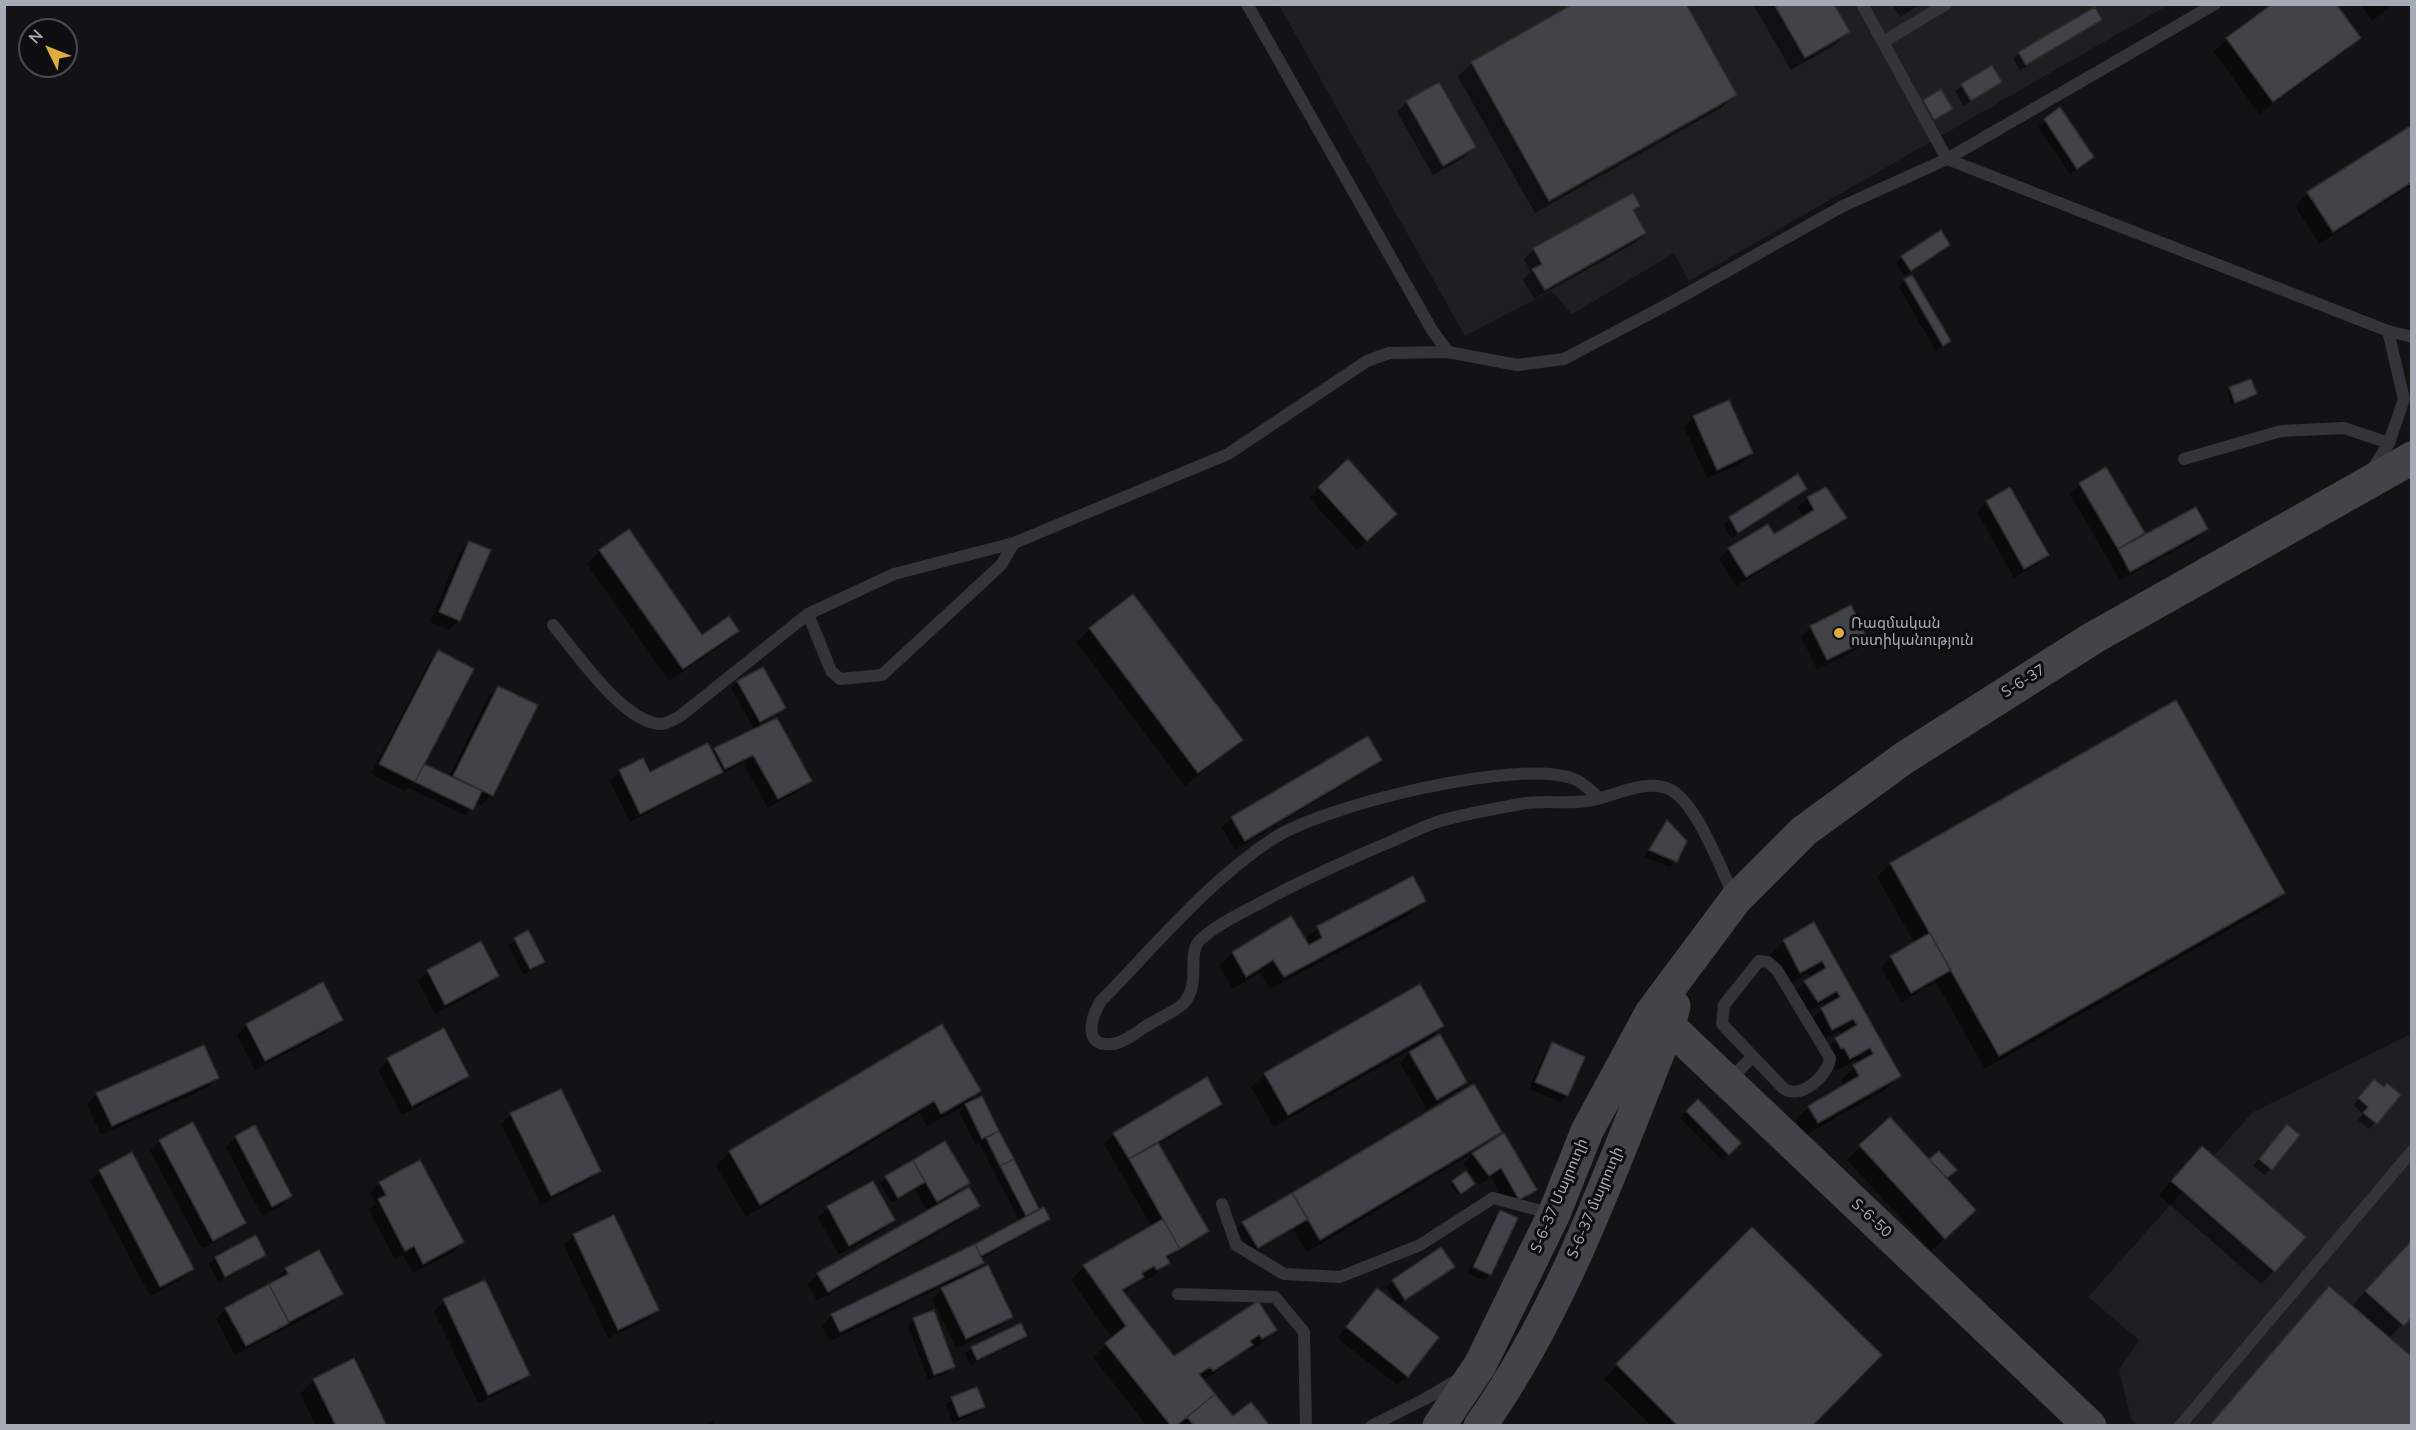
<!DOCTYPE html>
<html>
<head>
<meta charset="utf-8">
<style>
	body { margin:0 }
	#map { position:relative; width:2416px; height:1430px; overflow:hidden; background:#131315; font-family:"Nunito Sans",sans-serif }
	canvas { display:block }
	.frame { position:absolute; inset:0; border:6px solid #a6aab4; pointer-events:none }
	.north { position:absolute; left:18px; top:18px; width:60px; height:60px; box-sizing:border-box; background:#0e0e10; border:2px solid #4b4c52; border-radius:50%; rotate:313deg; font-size:16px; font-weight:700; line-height:24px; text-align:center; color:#a6aab4 }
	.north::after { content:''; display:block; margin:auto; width:21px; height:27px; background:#e1ac3f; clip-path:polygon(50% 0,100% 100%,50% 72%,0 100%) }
</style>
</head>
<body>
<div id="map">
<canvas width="2416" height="1430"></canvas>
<div class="frame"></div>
<div class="north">N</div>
</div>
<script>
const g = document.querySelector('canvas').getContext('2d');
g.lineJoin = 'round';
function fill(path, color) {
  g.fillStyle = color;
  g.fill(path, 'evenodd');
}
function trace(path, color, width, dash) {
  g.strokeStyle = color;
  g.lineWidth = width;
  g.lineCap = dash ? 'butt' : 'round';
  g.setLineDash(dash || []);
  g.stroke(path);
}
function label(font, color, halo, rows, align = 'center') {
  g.font = font + ' "Nunito Sans","Noto Sans Armenian",sans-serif';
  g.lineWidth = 6;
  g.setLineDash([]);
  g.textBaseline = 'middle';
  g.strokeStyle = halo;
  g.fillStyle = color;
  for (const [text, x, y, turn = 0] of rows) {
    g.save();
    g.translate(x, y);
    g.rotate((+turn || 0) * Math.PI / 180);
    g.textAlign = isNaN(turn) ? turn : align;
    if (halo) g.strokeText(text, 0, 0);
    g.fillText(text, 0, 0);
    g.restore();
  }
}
fill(new Path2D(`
	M 1279,5 L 2168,5 L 1689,281 L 1674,253 L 1572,314 L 1551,291 L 1465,336 Z
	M 2411,1034 L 2411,1425 L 2137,1425 L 2131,1419 L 2119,1370 L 2139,1340 L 2088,1297 L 2253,1112 Z`), '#1f1f22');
fill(new Path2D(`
	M 1576,4 L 1735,94 L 1721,108 L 1535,213 L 1458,77 L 1472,63 Z
	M 1753,4 L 1832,4 L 1848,32 L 1835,45 L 1791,70 Z
	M 1892,4 L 1920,4 L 1900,17 Z
	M 2360,4 L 2394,4 L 2372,21 Z
	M 2100,20 L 2020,70 L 2013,59 L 2019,53 Z
	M 2359,38 L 2345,51 L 2259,114 L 2214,52 L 2227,39 Z
	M 1992,67 L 2000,82 L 1964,106 L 1955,91 Z
	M 1924,101 L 1951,109 L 1928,125 L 1917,107 Z
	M 1407,102 L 1474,147 L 1465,157 L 1433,175 L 1397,112 Z
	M 2060,110 L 2092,157 L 2070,174 L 2038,127 Z
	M 2412,127 L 2412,185 L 2319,244 L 2295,206 L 2308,193 Z
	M 1638,205 L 1632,211 L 1645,233 L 1635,243 L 1534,299 L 1523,280 L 1531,272 L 1524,259 L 1534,249 Z
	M 1949,245 L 1904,276 L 1896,263 L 1902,257 Z
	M 1905,280 L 1949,341 L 1936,351 L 1899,287 Z
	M 2230,389 L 2256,393 L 2232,404 L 2227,391 Z
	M 1694,418 L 1752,453 L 1742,463 L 1707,478 L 1684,427 Z
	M 2106,469 L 2145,536 L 2206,529 L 2196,539 L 2120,580 L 2070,494 L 2080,485 Z
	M 1797,477 L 1805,489 L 1799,496 L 1732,538 L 1723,525 L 1730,519 Z
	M 1319,488 L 1385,523 L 1357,550 L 1309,498 Z
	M 2010,489 L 2047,555 L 2037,565 L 2014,578 L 1977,512 L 1986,502 Z
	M 1808,498 L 1845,518 L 1835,527 L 1736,586 L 1719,559 L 1729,549 L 1773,536 L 1804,518 L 1798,508 Z
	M 470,543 L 459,620 L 449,630 L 430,622 L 460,552 Z
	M 600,551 L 702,637 L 737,631 L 724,644 L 669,681 L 587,564 Z
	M 1850,607 L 1866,640 L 1856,650 L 1817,669 L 1801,637 L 1811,627 Z
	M 1090,629 L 1241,740 L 1185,786 L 1076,642 Z
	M 439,652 L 422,765 L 449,777 L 488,697 L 498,688 L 491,795 L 482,805 L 475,802 L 465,815 L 408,788 L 404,791 L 371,774 L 429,662 Z
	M 738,682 L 784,708 L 754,729 L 731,688 Z
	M 2176,702 L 2284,893 L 2270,906 L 1985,1069 L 1936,982 L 1901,1002 L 1881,967 L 1891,957 L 1915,944 L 1877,877 L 1890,864 Z
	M 755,732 L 810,780 L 800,790 L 768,808 L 743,763 L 630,822 L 610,781 L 620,771 L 649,774 L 712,752 Z
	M 1380,759 L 1370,769 L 1235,850 L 1222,828 L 1232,818 Z
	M 1667,822 L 1676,861 L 1670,867 L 1644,857 Z
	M 1413,878 L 1424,901 L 1411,914 L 1270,989 L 1260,972 L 1233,989 L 1219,966 L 1232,953 L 1290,918 L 1304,941 L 1318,928 Z
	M 1814,924 L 1899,1076 L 1886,1089 L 1804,1136 L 1795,1120 L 1809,1107 L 1844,1086 L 1841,1080 L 1858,1064 L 1856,1060 L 1836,1071 L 1823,1052 L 1842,1036 L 1839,1031 L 1818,1043 L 1808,1022 L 1825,1007 L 1823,1003 L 1804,1014 L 1791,995 L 1811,978 L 1808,973 L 1786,986 L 1770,955 L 1784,941 Z
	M 527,932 L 543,962 L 524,975 L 508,946 Z
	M 480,943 L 497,976 L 487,986 L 435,1014 L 418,981 L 428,971 Z
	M 342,1019 L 332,1029 L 255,1070 L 237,1035 L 247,1025 Z
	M 942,1026 L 979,1091 L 966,1105 L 981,1098 L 1039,1212 L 1048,1219 L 1042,1225 L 980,1259 L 982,1262 L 968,1276 L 1011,1316 L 1001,1326 L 956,1348 L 932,1299 L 945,1285 L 830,1341 L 822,1325 L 832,1315 L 1020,1222 L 979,1143 L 976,1145 L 959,1112 L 965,1106 L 927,1126 L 920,1113 L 746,1217 L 716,1166 L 729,1153 Z
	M 1442,1026 L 1425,1043 L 1466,1082 L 1456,1092 L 1427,1109 L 1400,1063 L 1413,1048 L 1274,1127 L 1251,1087 L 1265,1074 Z
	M 443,1030 L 467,1076 L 457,1086 L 402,1115 L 378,1070 L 388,1060 Z
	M 1552,1044 L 1583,1057 L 1567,1096 L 1560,1102 L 1529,1089 L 1546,1050 Z
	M 217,1078 L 207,1088 L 101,1135 L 87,1104 L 97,1094 Z
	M 2368,1087 L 2384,1089 L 2399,1095 L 2369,1129 L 2358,1120 L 2363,1114 L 2353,1105 Z
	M 1698,1101 L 1739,1143 L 1722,1160 L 1680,1118 Z
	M 1220,1103 L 1210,1113 L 1158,1145 L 1207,1231 L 1197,1241 L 1168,1258 L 1168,1262 L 1154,1276 L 1143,1282 L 1141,1279 L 1123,1294 L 1174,1358 L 1275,1330 L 1262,1343 L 1249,1351 L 1247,1349 L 1203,1381 L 1232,1418 L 1268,1426 L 1147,1426 L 1093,1357 L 1113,1339 L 1071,1280 L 1084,1267 L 1152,1227 L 1104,1144 L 1114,1134 Z
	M 511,1115 L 599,1171 L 589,1181 L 541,1205 L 501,1124 Z
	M 1890,1119 L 1929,1162 L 1939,1153 L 1955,1170 L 1945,1179 L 1961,1224 L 1931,1251 L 1847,1160 Z
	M 1500,1131 L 1489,1142 L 1535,1190 L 1525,1200 L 1509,1209 L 1491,1177 L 1479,1185 L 1464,1164 L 1473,1153 L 1307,1252 L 1293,1229 L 1251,1253 L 1237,1229 L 1243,1223 Z
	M 2281,1132 L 2271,1169 L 2265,1175 L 2253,1166 Z
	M 236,1137 L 290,1196 L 280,1206 L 262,1216 L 226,1147 Z
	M 160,1141 L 244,1223 L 234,1232 L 202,1249 L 150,1151 Z
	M 945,1143 L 968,1183 L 955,1195 L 978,1206 L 969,1215 L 817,1301 L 808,1284 L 818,1274 L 928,1212 L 915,1190 L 891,1203 L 880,1183 Z
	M 131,1154 L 192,1269 L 182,1279 L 150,1296 L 90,1181 L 100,1171 Z
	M 2189,1161 L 2274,1271 L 2261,1284 L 2159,1195 Z
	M 1465,1173 L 1470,1186 L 1458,1195 L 1450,1185 Z
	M 380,1183 L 463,1242 L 453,1252 L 413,1273 L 403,1255 L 395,1259 L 369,1210 L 376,1203 L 370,1193 Z
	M 828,1208 L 893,1220 L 883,1230 L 839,1255 L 818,1218 Z
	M 1500,1211 L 1490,1274 L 1484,1281 L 1468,1273 L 1494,1218 Z
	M 1752,1229 L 1810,1426 L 1652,1426 L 1604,1379 Z
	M 574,1235 L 657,1310 L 647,1320 L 608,1338 L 564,1245 Z
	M 255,1237 L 264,1254 L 258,1261 L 218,1282 L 209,1264 L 215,1258 Z
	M 2412,1240 L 2412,1315 L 2388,1339 L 2364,1318 L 2366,1316 L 2353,1305 Z
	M 1441,1249 L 1453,1267 L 1398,1305 L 1386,1287 Z
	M 286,1269 L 341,1294 L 331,1304 L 235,1355 L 216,1319 L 226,1309 L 277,1282 L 276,1279 Z
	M 1377,1290 L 1407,1376 L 1397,1385 L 1337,1338 Z
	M 444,1301 L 528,1375 L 518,1384 L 478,1403 L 434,1311 Z
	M 914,1319 L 953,1366 L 947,1373 L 928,1380 L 908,1326 Z
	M 1025,1335 L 1019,1342 L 970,1365 L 965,1354 L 972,1348 Z
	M 353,1360 L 386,1426 L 316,1426 L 300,1394 L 314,1380 Z
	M 952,1399 L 983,1407 L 977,1413 L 953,1423 L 946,1405 Z
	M 713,1421 L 715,1426 L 705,1426 Z`), '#0007');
const building = new Path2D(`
	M 1573,4 L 1686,4 L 1737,95 L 1549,201 L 1471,62 Z
	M 1774,4 L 1834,4 L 1850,32 L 1805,58 Z
	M 2272,4 L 2336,4 L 2361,38 L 2273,102 L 2226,38 Z
	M 2095,7 L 2102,20 L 2026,65 L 2018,52 Z
	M 1992,65 L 2002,82 L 1971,101 L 1961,84 Z
	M 1439,82 L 1476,147 L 1443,166 L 1406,101 Z
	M 1941,89 L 1953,109 L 1934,120 L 1923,100 Z
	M 2060,107 L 2094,157 L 2077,169 L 2044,119 Z
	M 2412,125 L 2412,182 L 2333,232 L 2307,192 Z
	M 1633,193 L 1640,206 L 1633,210 L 1646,233 L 1545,290 L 1532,269 L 1542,264 L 1533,248 Z
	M 1941,230 L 1950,245 L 1911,271 L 1901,256 Z
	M 1912,275 L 1951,341 L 1943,346 L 1904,279 Z
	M 2251,379 L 2257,394 L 2235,403 L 2229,387 Z
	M 1729,400 L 1753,453 L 1717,470 L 1693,416 Z
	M 1348,459 L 1397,514 L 1367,541 L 1318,487 Z
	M 2106,467 L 2145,533 L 2118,549 L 2079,483 Z
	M 1798,474 L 1807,489 L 1738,533 L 1729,517 Z
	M 1826,487 L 1847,518 L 1746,577 L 1728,548 L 1768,524 L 1774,534 L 1814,510 L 1807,497 Z
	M 2010,487 L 2049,555 L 2024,569 L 1986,501 Z
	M 2196,507 L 2208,529 L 2130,572 L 2118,549 Z
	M 629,529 L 702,635 L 729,616 L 739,631 L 683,669 L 599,550 Z
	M 469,541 L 491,550 L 460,621 L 439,612 Z
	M 1133,594 L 1243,740 L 1198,773 L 1089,628 Z
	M 1851,605 L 1868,640 L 1827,660 L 1810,626 Z
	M 438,650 L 474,669 L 415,782 L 379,764 Z
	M 763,667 L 786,708 L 760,722 L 737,681 Z
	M 498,686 L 538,705 L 493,796 L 453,776 Z
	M 2176,700 L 2285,893 L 1999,1056 L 1890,863 Z
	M 777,718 L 812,781 L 778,799 L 753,755 L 725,769 L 714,748 Z
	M 1368,736 L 1382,760 L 1245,841 L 1231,817 Z
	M 708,743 L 723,772 L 640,814 L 619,770 L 643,758 L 650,772 Z
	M 424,764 L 482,791 L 473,810 L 415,782 Z
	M 1667,820 L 1687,841 L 1677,862 L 1649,850 Z
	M 1413,876 L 1426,901 L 1284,977 L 1273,960 L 1246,977 L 1232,952 L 1291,916 L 1309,945 L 1322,938 L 1317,926 Z
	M 1814,922 L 1901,1076 L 1818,1123 L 1808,1106 L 1859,1076 L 1853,1065 L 1873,1054 L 1870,1048 L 1850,1059 L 1844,1048 L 1841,1049 L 1835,1038 L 1857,1025 L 1853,1019 L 1832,1030 L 1821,1008 L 1840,997 L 1837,991 L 1818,1002 L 1804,981 L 1826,968 L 1822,961 L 1800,973 L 1783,940 Z
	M 528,930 L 545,962 L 530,969 L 514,938 Z
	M 1930,933 L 1951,970 L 1911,993 L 1890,956 Z
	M 481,941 L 499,976 L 445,1005 L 427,970 Z
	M 323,982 L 343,1020 L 265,1061 L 246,1024 Z
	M 1420,984 L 1444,1026 L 1288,1115 L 1264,1073 Z
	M 942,1024 L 981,1091 L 941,1114 L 934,1101 L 760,1205 L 729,1151 Z
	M 444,1028 L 469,1076 L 412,1106 L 387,1058 Z
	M 1440,1034 L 1467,1082 L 1437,1100 L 1409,1052 Z
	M 1552,1042 L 1585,1057 L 1568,1096 L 1535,1082 Z
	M 204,1045 L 219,1078 L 112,1126 L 96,1093 Z
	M 1207,1077 L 1222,1104 L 1129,1159 L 1113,1133 Z
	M 2374,1079 L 2384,1087 L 2387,1083 L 2401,1095 L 2377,1124 L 2363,1113 L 2368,1107 L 2358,1098 Z
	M 1474,1084 L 1502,1132 L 1320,1240 L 1292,1193 Z
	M 561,1089 L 601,1171 L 551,1196 L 510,1113 Z
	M 982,1096 L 999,1131 L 982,1139 L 965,1104 Z
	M 1698,1099 L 1741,1143 L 1729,1155 L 1686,1111 Z
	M 1890,1117 L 1976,1210 L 1945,1239 L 1859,1145 Z
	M 193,1122 L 246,1223 L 213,1241 L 159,1140 Z
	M 2287,1124 L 2300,1135 L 2272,1170 L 2259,1159 Z
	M 255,1125 L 292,1196 L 272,1207 L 235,1136 Z
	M 999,1131 L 1014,1159 L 1000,1166 L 986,1138 Z
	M 1504,1133 L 1537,1190 L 1519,1200 L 1501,1168 L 1489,1176 L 1472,1153 Z
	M 945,1141 L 970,1183 L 937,1202 L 913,1160 Z
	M 1158,1143 L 1209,1231 L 1180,1249 L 1129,1159 Z
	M 2202,1146 L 2306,1237 L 2275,1272 L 2171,1181 Z
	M 1939,1151 L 1957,1170 L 1947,1178 L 1929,1159 Z
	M 132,1152 L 194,1269 L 160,1287 L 99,1170 Z
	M 1014,1159 L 1039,1209 L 1026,1216 L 1000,1166 Z
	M 420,1160 L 464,1242 L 423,1264 L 414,1246 L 405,1251 L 378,1199 L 386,1195 L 379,1182 Z
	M 913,1160 L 925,1182 L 898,1198 L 885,1176 Z
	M 1466,1171 L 1475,1184 L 1461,1194 L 1452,1181 Z
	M 873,1181 L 895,1220 L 849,1246 L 827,1206 Z
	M 969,1187 L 980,1206 L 828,1292 L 817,1273 Z
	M 1292,1193 L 1308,1219 L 1258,1248 L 1242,1222 Z
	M 1044,1207 L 1050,1219 L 981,1256 L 975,1244 Z
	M 1500,1210 L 1518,1218 L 1491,1275 L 1473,1267 Z
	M 614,1215 L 659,1310 L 618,1330 L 573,1234 Z
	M 1163,1219 L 1180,1249 L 1166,1256 L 1170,1263 L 1157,1270 L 1154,1266 L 1142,1273 L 1144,1277 L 1122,1290 L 1174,1356 L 1258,1301 L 1277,1330 L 1262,1339 L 1259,1335 L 1250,1341 L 1253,1345 L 1213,1371 L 1210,1367 L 1199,1374 L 1215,1394 L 1176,1426 L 1171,1426 L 1105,1343 L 1126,1326 L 1083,1265 Z
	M 1752,1227 L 1882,1355 L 1812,1426 L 1678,1426 L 1616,1364 Z
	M 256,1235 L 266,1255 L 225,1277 L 215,1257 Z
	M 2412,1240 L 2412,1317 L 2404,1326 L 2365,1291 Z
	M 975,1244 L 984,1263 L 840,1332 L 831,1314 Z
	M 1441,1247 L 1455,1267 L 1405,1300 L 1392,1280 Z
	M 319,1250 L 343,1294 L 289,1322 L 269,1284 L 288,1274 L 285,1268 Z
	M 988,1265 L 1013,1317 L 966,1339 L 941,1288 Z
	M 485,1280 L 530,1375 L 488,1395 L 443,1299 Z
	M 269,1284 L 289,1323 L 246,1346 L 225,1308 Z
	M 2329,1286 L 2412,1357 L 2412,1426 L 2209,1426 Z
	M 1377,1288 L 1439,1337 L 1408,1377 L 1346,1327 Z
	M 934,1310 L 955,1367 L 934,1375 L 913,1318 Z
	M 1021,1323 L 1027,1336 L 977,1360 L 971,1347 Z
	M 354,1358 L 387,1426 L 336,1426 L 313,1379 Z
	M 977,1387 L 985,1407 L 959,1417 L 951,1397 Z
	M 1215,1394 L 1233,1416 L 1251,1402 L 1270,1426 L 1194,1426 L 1187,1417 Z`);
fill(building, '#424348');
trace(building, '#2d2d31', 1.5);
trace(new Path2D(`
	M 1247,4 L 1432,330 L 1448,352 L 1517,365 L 1564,359 L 1672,302 L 1843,206 L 1947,159 L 1862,4
	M 2215,4 L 1947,159 L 2388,331 L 2412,337
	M 1883,42 L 1946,4
	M 2184,459 L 2281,431 L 2344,428 L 2389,443
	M 2372,470 L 2389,443 L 2404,399 L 2388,331
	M 1014,543 L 1001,565 L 882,675 L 840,679 L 831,671 L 808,614 L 894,574 L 1014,543 L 1228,454 L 1367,361 L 1389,353 L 1448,352
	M 553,625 C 576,652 623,723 661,724 C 667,724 674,719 679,717 L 808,614
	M 1599,798 C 1592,792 1583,782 1574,779 C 1519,757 1323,806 1274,838 C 1208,881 1156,945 1101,1001 C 1092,1015 1081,1047 1112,1044 C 1124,1043 1138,1031 1148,1025 C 1159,1018 1174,1012 1183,1004 C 1202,984 1186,954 1200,940 C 1217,924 1242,913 1262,902 C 1302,880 1343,862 1385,844 C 1403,837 1421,827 1440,821 C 1465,814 1493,809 1520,804 C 1542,800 1565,804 1588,801 C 1614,797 1646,777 1671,790 C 1698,805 1721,870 1735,898
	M 1759,961 L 1768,962 L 1777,970 L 1830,1058 C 1828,1076 1800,1101 1783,1088 L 1722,1024 L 1724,1005 Z
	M 1730,1080 L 1752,1057
	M 1222,1204 L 1236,1245 L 1284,1274 L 1340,1277 L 1420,1245 L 1493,1198 L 1553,1214
	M 1178,1294 L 1275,1297 L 1304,1332 L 1306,1426
	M 1371,1426 L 1425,1399 L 1459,1379
	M 2180,1426 L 2412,1151`), '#353539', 12);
trace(new Path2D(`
	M 1651,1013 L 1669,1026 L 2090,1426
	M 1439,1426 L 1480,1365 L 1554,1214 L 1587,1131 L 1651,1013 L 1736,899 L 1804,831 L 1904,758 L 2093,638 L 2412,458
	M 1480,1426 C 1564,1308 1615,1159 1669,1026 L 1674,1006`), '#434449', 33);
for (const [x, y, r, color] of [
	[1839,633,6,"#e1ac3f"]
]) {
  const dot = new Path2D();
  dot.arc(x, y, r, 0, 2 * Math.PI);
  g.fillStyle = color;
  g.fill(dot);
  trace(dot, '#0e0e10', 2);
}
label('15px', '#a6aab4', '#0e0e10', [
	["Ռազմական",1851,624],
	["ոստիկանություն",1851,641]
], 'left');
label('15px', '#a6aab4', '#0e0e10', [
	["Տ-6-37",2024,682,-32],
	["Տ-6-37 Մայրուղի",1560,1196,-67],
	["Տ-6-37 մայրուղի",1596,1203,-67],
	["Տ-6-50",1871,1219,43]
]);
</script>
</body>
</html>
